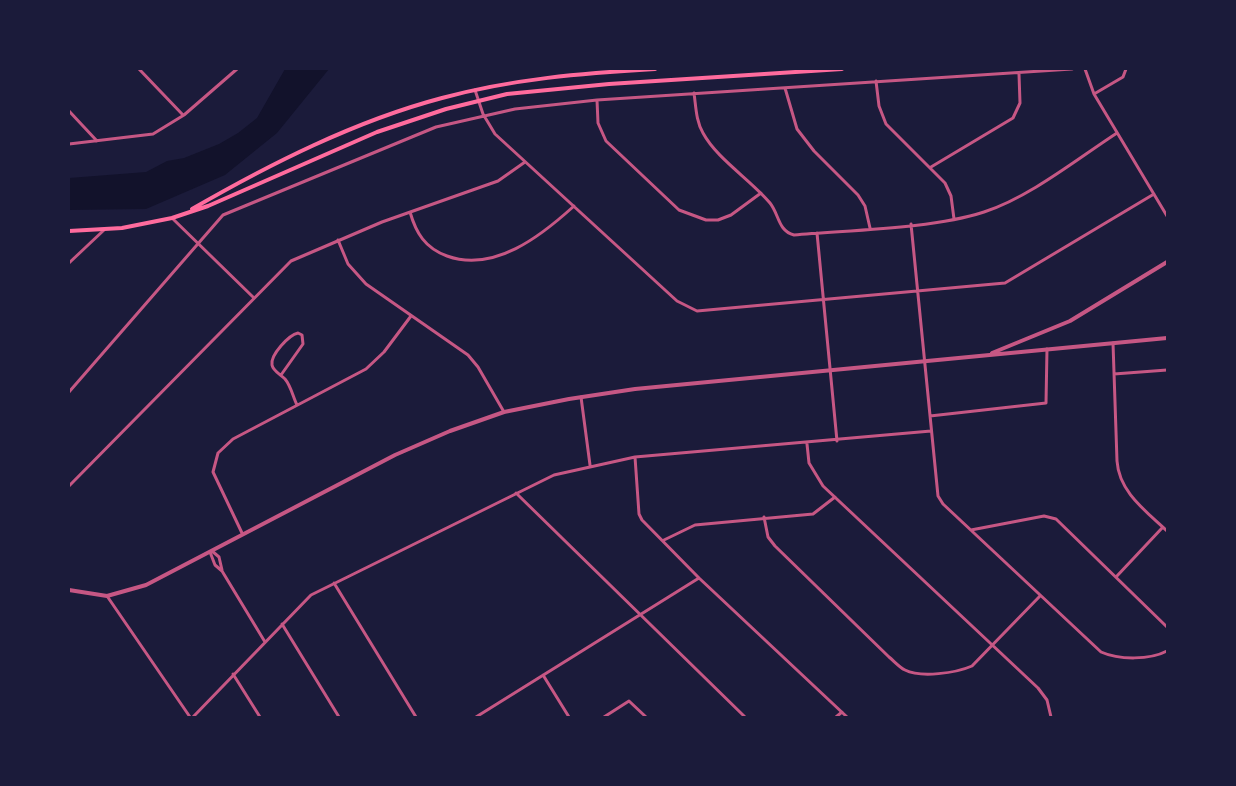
<!DOCTYPE html>
<html>
<head>
<meta charset="utf-8">
<style>
	body { margin:0 }
	#map { position:relative; width:1236px; height:786px; overflow:hidden; background:#1b1b3a; font-family:Commissioner,sans-serif }
	canvas { display:block }
	.frame { position:absolute; inset:0; border:70px solid #1b1b3a; pointer-events:none }
</style>
</head>
<body>
<div id="map">
<canvas width="1236" height="786"></canvas>
<div class="frame"></div>
</div>
<script>
const g = document.querySelector('canvas').getContext('2d');
g.lineJoin = 'round';
function fill(path, color) {
  g.fillStyle = color;
  g.fill(path, 'evenodd');
}
function trace(path, color, width, dash) {
  g.strokeStyle = color;
  g.lineWidth = width;
  g.lineCap = dash ? 'butt' : 'round';
  g.setLineDash(dash || []);
  g.stroke(path);
}
fill(new Path2D(`
	M 285,69 L 329,69 L 277,133 L 225,175 L 146,209 L 69,210 L 69,178 L 146,172 L 167,161 L 184,158 L 219,144 L 238,133 L 257,118 Z`), '#12122b');
trace(new Path2D(`
	M 139,69 L 183,115
	M 1085,69 L 1094,94 L 1167,216
	M 876,81 L 879,106 L 886,124 L 945,183 L 951,196 L 954,219
	M 785,88 L 797,129 L 814,151 L 858,195 L 865,206 L 870,228
	M 475,90 L 483,114 L 495,134 L 677,301 L 697,311 L 1005,283 L 1154,194
	M 694,93 C 696,107 696,121 703,133 C 717,159 751,180 770,203 C 779,214 778,231 794,235 C 849,230 932,229 984,212 C 1030,197 1077,159 1117,133
	M 1094,94 L 1123,77 L 1126,69
	M 597,100 L 598,123 L 606,141 L 679,210 L 706,220 L 718,220 L 731,215 L 761,193
	M 69,111 L 97,141
	M 69,144 L 153,134 L 184,115 L 237,69
	M 931,167 L 1013,118 L 1020,103 L 1019,74
	M 410,212 C 416,233 425,248 447,256 C 494,273 541,236 574,206
	M 172,218 L 253,297
	M 911,224 L 938,496 L 943,504 L 1101,652 C 1119,660 1150,660 1167,651
	M 817,233 L 837,441
	M 338,240 L 348,264 L 366,284 L 468,355 L 478,367 L 504,412
	M 69,263 L 104,230
	M 1113,343 L 1117,461 C 1119,492 1146,511 1167,531
	M 1114,374 L 1167,370
	M 281,375 L 303,344 L 302,335 L 298,333 C 289,335 270,355 272,365 C 273,371 281,375 285,379 C 291,386 293,397 297,405
	M 69,392 L 223,215 L 436,127 L 515,109 L 597,100 L 1072,69
	M 581,397 L 590,465
	M 930,416 L 1046,403 L 1047,349
	M 807,444 L 809,463 L 823,486 L 1038,688 L 1047,700 L 1051,717
	M 635,457 L 639,514 L 642,520 L 699,578 L 847,717
	M 69,486 L 291,261 L 382,222 L 498,181 L 525,162
	M 516,493 L 745,717
	M 764,517 L 768,537 L 775,546 L 889,657 C 894,661 899,667 905,670 C 921,678 956,673 972,666 L 1040,596
	M 971,530 L 1044,516 L 1056,519 L 1167,627
	M 242,533 L 213,472 L 218,453 L 233,439 L 366,369 L 384,352 L 411,316
	M 664,540 L 695,525 L 813,514 L 835,497
	M 212,551 L 219,557 L 222,570
	M 210,552 L 215,565 L 222,571 L 265,642
	M 1116,577 L 1163,527
	M 334,583 L 416,717
	M 107,596 L 190,717
	M 282,624 L 339,717
	M 233,674 L 260,717
	M 543,675 L 569,717
	M 193,717 L 311,595 L 554,475 L 635,457 L 931,431
	M 476,717 L 699,578
	M 604,717 L 629,701 L 646,717
	M 836,717 L 842,712`), '#c65784', 3);
trace(new Path2D(`
	M 992,353 L 1070,321 L 1167,262
	M 69,590 L 107,596 L 146,585 L 395,455 L 450,431 L 504,412 L 569,399 L 635,389 L 1167,338`), '#c65784', 4);
trace(new Path2D(`
	M 192,209 C 270,164 355,121 442,98 C 512,79 583,73 655,69
	M 69,231 L 122,228 L 172,218 L 208,206 L 377,132 L 446,109 L 507,94 L 609,84 L 842,69`), '#ff6b9d', 4);
</script>
</body>
</html>
